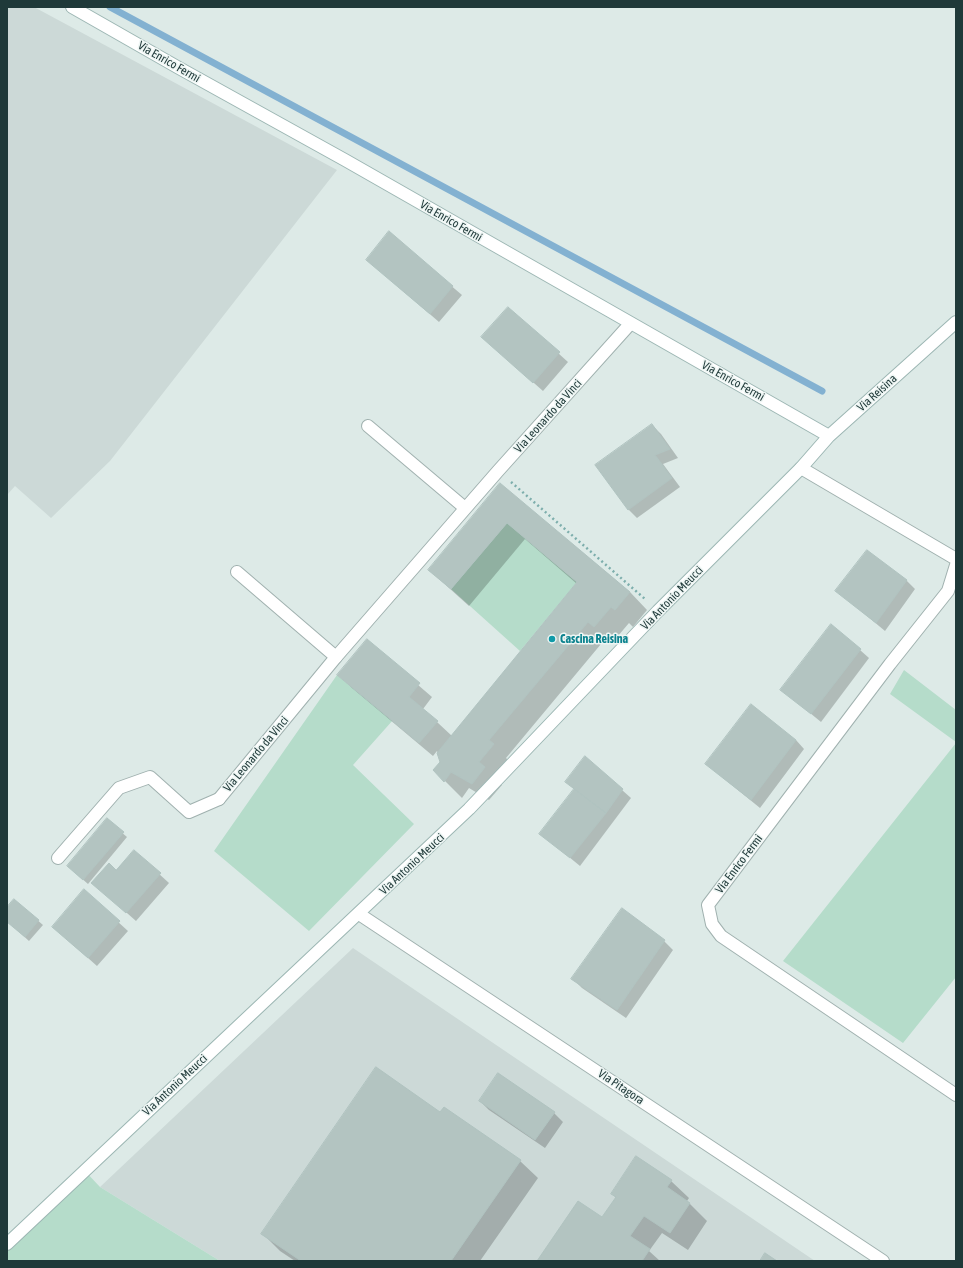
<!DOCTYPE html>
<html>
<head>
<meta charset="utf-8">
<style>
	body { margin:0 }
	#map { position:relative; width:963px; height:1268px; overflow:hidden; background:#ddeae7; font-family:"Asap Condensed",sans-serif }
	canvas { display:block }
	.frame { position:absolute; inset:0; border:8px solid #1f3939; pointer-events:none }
</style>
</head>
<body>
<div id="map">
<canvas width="963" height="1268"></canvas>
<div class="frame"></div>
</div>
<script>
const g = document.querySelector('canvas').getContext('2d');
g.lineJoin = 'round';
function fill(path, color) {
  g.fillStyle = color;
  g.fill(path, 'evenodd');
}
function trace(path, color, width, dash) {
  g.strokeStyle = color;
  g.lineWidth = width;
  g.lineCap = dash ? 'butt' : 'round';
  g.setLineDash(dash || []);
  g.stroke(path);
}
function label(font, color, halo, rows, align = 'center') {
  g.font = font + ' "Asap Condensed",sans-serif';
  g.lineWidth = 3;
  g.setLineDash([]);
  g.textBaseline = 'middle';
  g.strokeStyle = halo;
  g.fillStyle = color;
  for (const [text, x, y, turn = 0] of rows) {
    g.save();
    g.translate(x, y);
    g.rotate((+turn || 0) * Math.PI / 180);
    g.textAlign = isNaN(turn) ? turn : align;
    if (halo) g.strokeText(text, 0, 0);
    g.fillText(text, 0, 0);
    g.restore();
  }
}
fill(new Path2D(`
	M 7,7 L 34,7 L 337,170 L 110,461 L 51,518 L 15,486 L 7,495 Z
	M 353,948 L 815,1261 L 220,1261 L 100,1187 Z`), '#ccd9d7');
fill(new Path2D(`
	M 507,523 L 577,582 L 520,651 L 451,589 Z
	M 904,670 L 956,710 L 956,742 L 890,694 Z
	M 337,675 L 393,720 L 353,765 L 414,824 L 309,931 L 214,851 Z
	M 956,743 L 956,977 L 903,1043 L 783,961 Z
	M 84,1170 L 100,1187 L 220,1261 L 7,1261 L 7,1244 Z`), '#b5dcca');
fill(new Path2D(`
	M 389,233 L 462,295 L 439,322 L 367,260 Z
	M 508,308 L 568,362 L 543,391 L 492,346 Z
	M 652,425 L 661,434 L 678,458 L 663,464 L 680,487 L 637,518 L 628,509 Z
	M 500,484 L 630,592 L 647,610 L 633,627 L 629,623 L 612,643 L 606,638 L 506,758 L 510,762 L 496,779 L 502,785 L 489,800 L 469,788 L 462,798 L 434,770 L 441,762 L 437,751 L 433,756 L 352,688 L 339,675 L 367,641 L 432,697 L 423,709 L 452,736 L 577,584 L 525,539 L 469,606 L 429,570 Z
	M 906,580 L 915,589 L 885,631 L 837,591 Z
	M 860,650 L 869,658 L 821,722 L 782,690 Z
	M 796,740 L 804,749 L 760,808 L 706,764 Z
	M 567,782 L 622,790 L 631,798 L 580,866 L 541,834 L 575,790 Z
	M 107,820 L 127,837 L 88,884 L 72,870 Z
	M 134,851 L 169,883 L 136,921 L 102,891 Z
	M 84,891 L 128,931 L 97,966 L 62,935 Z
	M 14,900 L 43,925 L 29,941 L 7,921 L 7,909 Z
	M 664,941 L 673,950 L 626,1018 L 582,988 L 573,979 Z
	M 480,1101 L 554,1113 L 563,1122 L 545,1148 L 489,1110 Z
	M 441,1113 L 520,1161 L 538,1178 L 480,1261 L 295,1261 L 280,1251 L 262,1233 Z
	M 636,1157 L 671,1181 L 689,1198 L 687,1201 L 707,1221 L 688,1250 L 662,1233 L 649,1251 L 660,1261 L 538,1261 L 602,1219 L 616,1198 L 612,1193 Z`), '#0003');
trace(new Path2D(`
	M 110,7 L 822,391`), '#83b1d1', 7);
const building = new Path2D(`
	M 389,231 L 453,286 L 430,314 L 366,260 Z
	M 508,307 L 560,352 L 533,383 L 481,337 Z
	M 652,424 L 670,449 L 655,455 L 672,478 L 628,510 L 595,465 Z
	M 500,483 L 630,592 L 615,610 L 611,607 L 594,627 L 588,622 L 489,740 L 494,744 L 479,762 L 485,767 L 472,784 L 451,772 L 444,782 L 433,770 L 440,762 L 437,753 L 577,582 L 507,523 L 451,589 L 428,570 Z
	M 867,550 L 907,580 L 876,623 L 835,591 Z
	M 831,624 L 861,649 L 811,714 L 780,690 Z
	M 367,639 L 420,683 L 409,697 L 438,721 L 419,743 L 337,675 Z
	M 751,704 L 796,740 L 751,800 L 705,764 Z
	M 585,756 L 623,789 L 606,813 L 565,782 Z
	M 574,789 L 606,813 L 570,858 L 539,834 Z
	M 107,818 L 124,832 L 83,880 L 67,866 Z
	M 134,850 L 161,873 L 126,913 L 91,883 L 109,863 L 116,870 Z
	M 84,889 L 120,921 L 88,958 L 52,927 Z
	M 14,899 L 39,920 L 25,937 L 7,922 L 7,907 Z
	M 622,908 L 665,940 L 617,1010 L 571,979 Z
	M 376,1067 L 440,1112 L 444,1107 L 521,1160 L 451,1261 L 301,1261 L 261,1234 Z
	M 498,1073 L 555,1112 L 535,1140 L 479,1101 Z
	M 636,1156 L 672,1180 L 667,1187 L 690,1203 L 670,1233 L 644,1216 L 630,1236 L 650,1249 L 642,1261 L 537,1261 L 578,1201 L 602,1217 L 616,1197 L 611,1194 Z
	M 765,1253 L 777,1261 L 760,1261 Z`);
fill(building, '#b3c4c1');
trace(building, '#b0c3c0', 1);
const lane = new Path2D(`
	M 368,426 L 465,508
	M 237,572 L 336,657
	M 58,858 L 119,788 L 150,777 L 189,812 L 219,799`);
const street = new Path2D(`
	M 801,468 L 956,559
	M 956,565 L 948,591 L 890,664 L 708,905 L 712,924 L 721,936 L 956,1095
	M 219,799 L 336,657 L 498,471 L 630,324
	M 359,914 L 883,1261`);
const secondary = new Path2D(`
	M 72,7 L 179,68 L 345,160 L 829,436
	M 7,1244 L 469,809 L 658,611 L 801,468 L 829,436 L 956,322`);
trace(lane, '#a0b1af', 14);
trace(street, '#a0b1af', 14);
trace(secondary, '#9cb6b3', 14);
trace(new Path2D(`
	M 511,482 L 645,599`), '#7daeac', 2.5, [2, 3]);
trace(lane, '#fff', 12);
trace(street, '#fff', 12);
trace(secondary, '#fff', 12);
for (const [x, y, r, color] of [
	[552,639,4,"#0f9aa8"]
]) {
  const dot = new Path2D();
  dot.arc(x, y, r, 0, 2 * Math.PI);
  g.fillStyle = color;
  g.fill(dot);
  trace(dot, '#eef6f4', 1.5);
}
label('12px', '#1f3939', '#eef6f4', [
	["Via Enrico Fermi",169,62,30],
	["Via Enrico Fermi",451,221,30],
	["Via Enrico Fermi",733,381,29],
	["Via Reisina",877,393,-42],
	["Via Leonardo da Vinci",548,416,-48],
	["Via Antonio Meucci",672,598,-46],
	["Via Leonardo da Vinci",256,754,-50],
	["Via Antonio Meucci",412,864,-43],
	["Via Enrico Fermi",739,864,-53],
	["Via Antonio Meucci",175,1085,-43],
	["Via Pitagora",621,1087,34]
]);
label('bold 12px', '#0d838f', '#eef6f4', [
	["Cascina Reisina",560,639]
], 'left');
</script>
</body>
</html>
